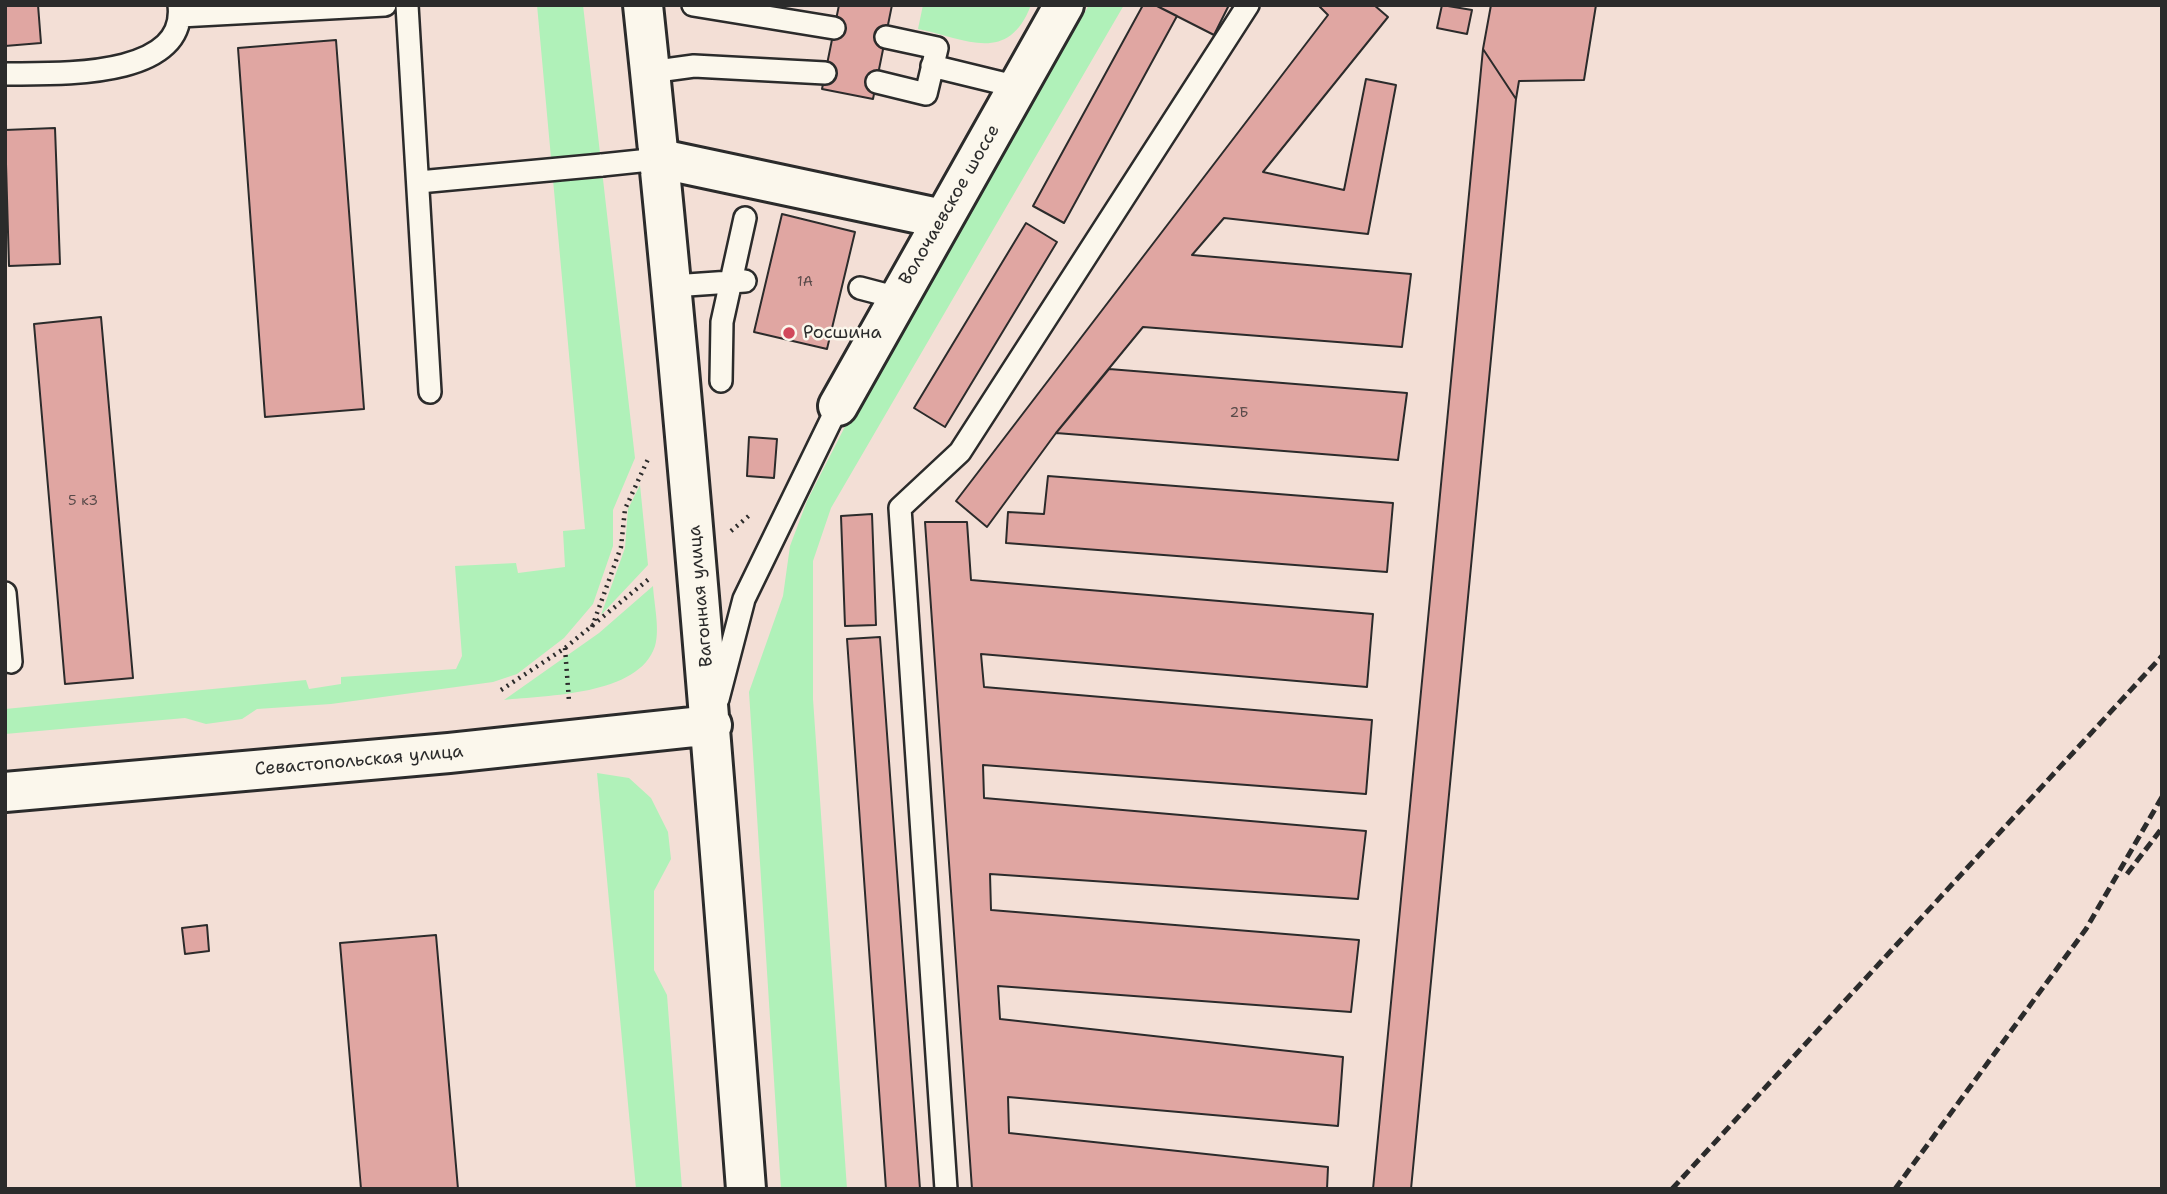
<!DOCTYPE html>
<html>
<head>
<meta charset="utf-8">
<style>
	body { margin:0 }
	#map { position:relative; width:2167px; height:1194px; overflow:hidden; background:#f3dfd6; font-family:"Shantell Sans",sans-serif }
	canvas { display:block }
	.frame { position:absolute; inset:0; border:7px solid #2b2b2b; pointer-events:none }
</style>
</head>
<body>
<div id="map">
<canvas width="2167" height="1194"></canvas>
<div class="frame"></div>
</div>
<script>
const g = document.querySelector('canvas').getContext('2d');
g.lineJoin = 'round';
function fill(path, color) {
  g.fillStyle = color;
  g.fill(path, 'evenodd');
}
function trace(path, color, width, dash) {
  g.strokeStyle = color;
  g.lineWidth = width;
  g.lineCap = dash ? 'butt' : 'round';
  g.setLineDash(dash || []);
  g.stroke(path);
}
function label(font, color, halo, rows, align = 'center') {
  g.font = font + ' "Shantell Sans",sans-serif';
  g.lineWidth = 5;
  g.setLineDash([]);
  g.textBaseline = 'middle';
  g.strokeStyle = halo;
  g.fillStyle = color;
  for (const [text, x, y, turn = 0] of rows) {
    g.save();
    g.translate(x, y);
    g.rotate((+turn || 0) * Math.PI / 180);
    g.textAlign = isNaN(turn) ? turn : align;
    if (halo) g.strokeText(text, 0, 0);
    g.fillText(text, 0, 0);
    g.restore();
  }
}
fill(new Path2D(`
	M 537,5 L 583,5 L 635,458 L 613,510 L 613,546 L 593,604 L 564,638 L 517,674 L 493,682 L 331,704 L 257,709 L 242,719 L 206,724 L 185,718 L 5,734 L 5,709 L 306,680 L 309,689 L 341,684 L 341,677 L 456,669 L 462,656 L 455,566 L 516,563 L 518,573 L 565,567 L 563,531 L 585,529 Z
	M 923,5 L 1031,5 C 1008,65 966,39 918,29 Z
	M 1089,5 L 1124,5 L 831,508 L 813,561 L 813,699 L 847,1189 L 781,1189 L 749,692 L 783,596 L 790,546 L 807,501 L 858,401 Z
	M 640,485 L 648,565 L 601,615 L 625,548 L 628,509 Z
	M 653,586 C 654,604 660,629 655,646 C 639,696 546,695 504,700 L 599,633 Z
	M 597,773 L 629,778 L 651,798 L 668,832 L 671,859 L 654,891 L 654,970 L 667,995 L 682,1189 L 636,1189 Z`), '#b0f1b9');
const building = new Path2D(`
	M 5,5 L 38,5 L 41,43 L 5,46 Z
	M 839,5 L 892,5 L 873,99 L 822,89 Z
	M 1143,5 L 1155,5 L 1177,16 L 1064,223 L 1033,206 Z
	M 1155,5 L 1229,5 L 1214,35 Z
	M 1318,5 L 1374,5 L 1388,17 L 1263,172 L 1344,190 L 1366,79 L 1396,85 L 1368,234 L 1224,218 L 1192,255 L 1411,274 L 1402,347 L 1143,327 L 1056,433 L 987,527 L 956,501 L 1328,15 Z
	M 1442,5 L 1472,10 L 1467,34 L 1437,28 Z
	M 1491,5 L 1596,5 L 1584,80 L 1519,81 L 1516,99 L 1483,49 Z
	M 336,40 L 364,409 L 265,417 L 238,48 Z
	M 1483,49 L 1516,99 L 1411,1189 L 1373,1189 Z
	M 55,128 L 60,264 L 9,266 L 5,130 Z
	M 782,214 L 855,232 L 827,349 L 754,332 Z
	M 1026,223 L 1057,242 L 945,427 L 914,408 Z
	M 101,317 L 133,678 L 65,684 L 34,324 Z
	M 1109,369 L 1407,393 L 1398,460 L 1056,433 Z
	M 749,437 L 777,439 L 774,478 L 747,476 Z
	M 1048,476 L 1393,503 L 1387,572 L 1006,543 L 1008,512 L 1044,514 Z
	M 872,514 L 876,625 L 845,626 L 841,516 Z
	M 925,522 L 967,522 L 971,580 L 1373,614 L 1367,687 L 981,654 L 984,687 L 1372,720 L 1366,794 L 983,765 L 984,798 L 1366,831 L 1358,899 L 990,874 L 991,910 L 1359,940 L 1351,1012 L 998,986 L 1000,1019 L 1343,1057 L 1338,1126 L 1008,1097 L 1009,1133 L 1328,1167 L 1327,1189 L 972,1189 Z
	M 880,637 L 920,1189 L 886,1189 L 847,639 Z
	M 207,925 L 209,951 L 185,954 L 182,928 Z
	M 436,935 L 458,1189 L 361,1189 L 340,943 Z`);
fill(building, '#e0a6a2');
trace(building, '#2b2b2b', 2);
const lane = new Path2D(`
	M 407,5 L 430,392
	M 693,5 L 834,28
	M 180,16 L 385,5
	M 932,66 L 1018,87
	M 650,72 L 694,66 L 825,73
	M 5,74 C 51,73 188,81 179,5
	M 877,82 L 926,94 L 937,48 L 886,37
	M 419,182 L 602,165
	M 673,286 L 745,281
	M 860,288 L 898,298
	M 721,381 L 722,322 L 745,218
	M 5,593 L 11,662
	M 718,699 L 744,599 L 838,406
	M 946,1189 L 900,508 L 960,452 L 1248,5`);
const street = new Path2D(`
	M 661,159 L 943,219
	M 838,406 L 1064,5`);
const secondary = new Path2D(`
	M 643,5 C 685,399 716,794 746,1189
	M 5,792 L 449,753 L 712,725`);
trace(lane, '#2b2b2b', 26);
trace(street, '#2b2b2b', 44);
trace(secondary, '#2b2b2b', 44);
trace(new Path2D(`
	M 731,531 L 751,514
	M 592,627 L 621,547 L 625,509 L 649,457
	M 565,648 L 569,701
	M 501,690 L 565,648 L 650,578`), '#2b2b2b', 4.5, [2, 5]);
trace(lane, '#fbf7ec', 21);
trace(street, '#fbf7ec', 38);
trace(secondary, '#fbf7ec', 38);
trace(new Path2D(`
	M 2127,874 L 2162,828
	M 1672,1189 L 2162,656
	M 1895,1189 L 2086,929 L 2162,797`), '#2b2b2b', 5, [10, 5]);
const laneBridge = new Path2D(`
	M 602,165 L 640,161`);
trace(laneBridge, '#2b2b2b', 26, []);
trace(laneBridge, '#fbf7ec', 21);
for (const [x, y, r, color] of [
	[789,333,7,"#d1495b"]
]) {
  const dot = new Path2D();
  dot.arc(x, y, r, 0, 2 * Math.PI);
  g.fillStyle = color;
  g.fill(dot);
  trace(dot, '#fbf7ec', 2.5);
}
label('14px', '#584a49', null, [
	["1А",805,282],
	["2Б",1239,413],
	["5 к3",83,501]
]);
label('18px', '#2b2b2b', '#fbf7ec', [
	["Волочаевское шоссе",950,205,-60],
	["Вагонная улица",701,596,-95],
	["Севастопольская улица",359,761,-5]
]);
label('18px', '#2b2b2b', '#fbf7ec', [
	["Росшина",803,333]
], 'left');
</script>
</body>
</html>
